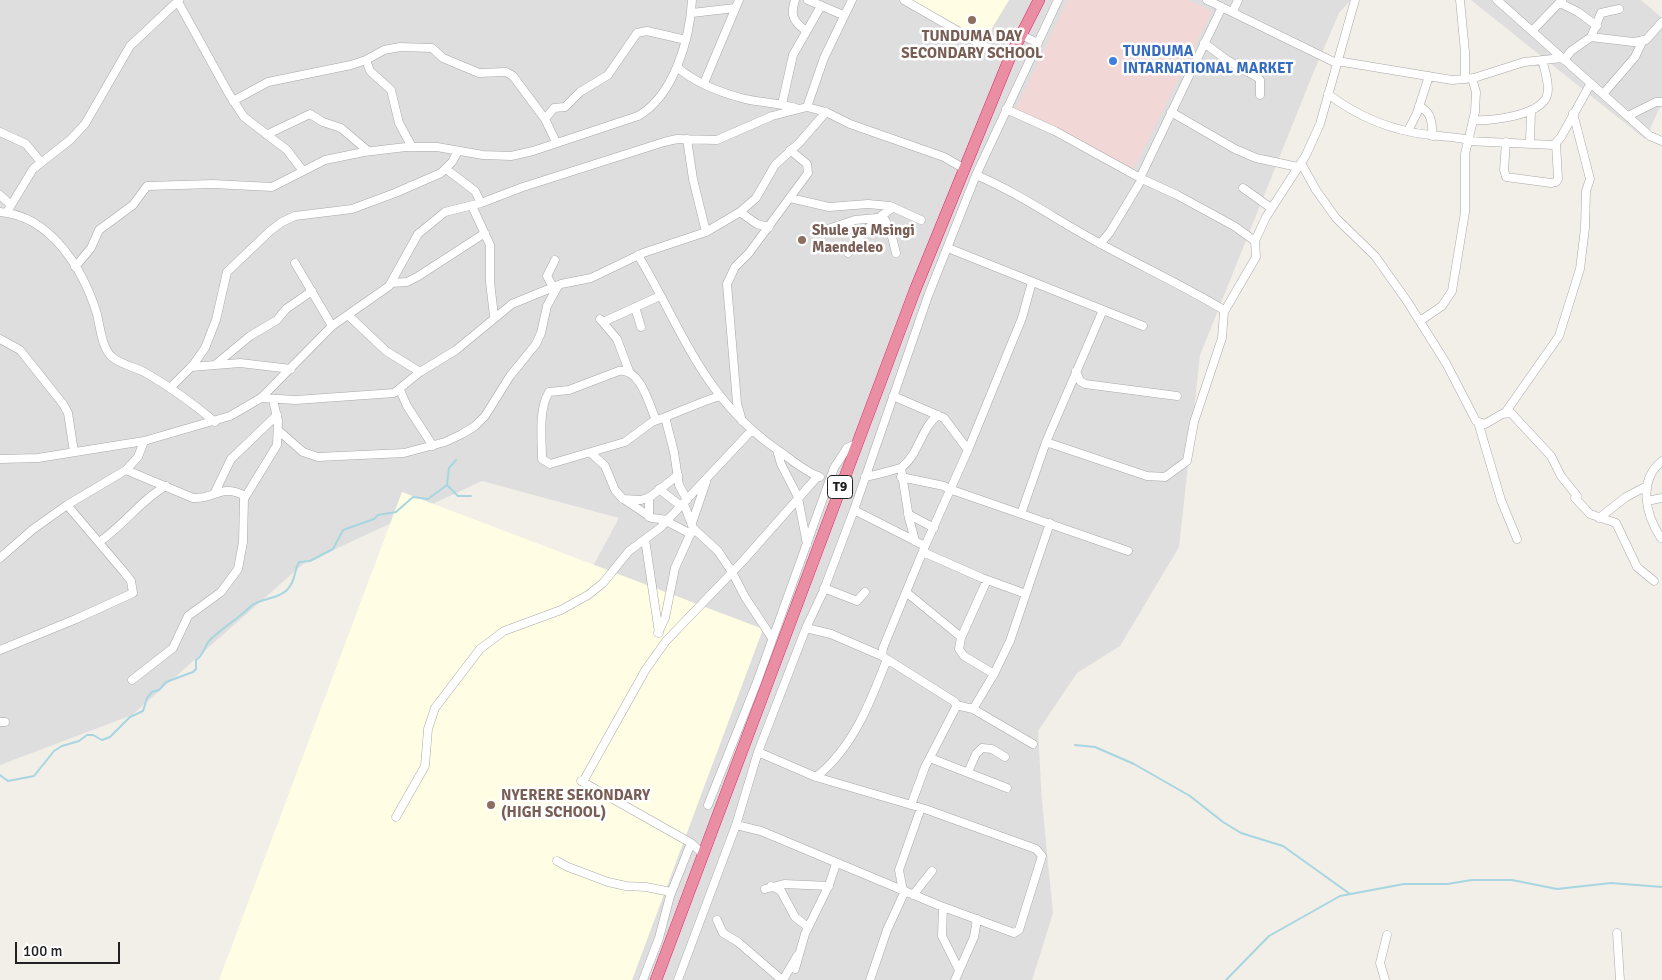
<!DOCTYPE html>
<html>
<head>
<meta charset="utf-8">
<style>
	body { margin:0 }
	#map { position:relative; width:1662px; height:980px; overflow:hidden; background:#f2eee8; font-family:Signika,sans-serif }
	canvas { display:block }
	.scale { position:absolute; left:15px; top:942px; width:105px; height:22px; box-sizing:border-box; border:2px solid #212121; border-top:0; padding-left:6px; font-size:15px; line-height:18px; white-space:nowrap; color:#212121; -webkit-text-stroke:4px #fff; paint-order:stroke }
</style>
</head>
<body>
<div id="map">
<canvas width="1662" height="980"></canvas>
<div class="scale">100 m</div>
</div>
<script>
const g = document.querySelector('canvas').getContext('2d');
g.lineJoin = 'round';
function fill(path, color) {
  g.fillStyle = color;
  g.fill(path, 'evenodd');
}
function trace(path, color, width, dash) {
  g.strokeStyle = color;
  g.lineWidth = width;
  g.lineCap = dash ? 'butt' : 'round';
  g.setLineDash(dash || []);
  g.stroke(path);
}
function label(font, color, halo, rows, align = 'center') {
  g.font = font + ' Signika,sans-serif';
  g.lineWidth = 5;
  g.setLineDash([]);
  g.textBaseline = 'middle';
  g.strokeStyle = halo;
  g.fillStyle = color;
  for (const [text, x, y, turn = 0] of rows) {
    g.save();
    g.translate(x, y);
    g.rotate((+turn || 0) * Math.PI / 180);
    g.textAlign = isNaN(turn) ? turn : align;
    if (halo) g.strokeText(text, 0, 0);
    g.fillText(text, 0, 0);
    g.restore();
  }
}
fill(new Path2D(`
	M 0,0 L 1351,0 L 1339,13 L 1312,76 L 1200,355 L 1179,547 L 1120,646 L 1077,673 L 1038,731 L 1042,802 L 1053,913 L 1032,980 L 382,980 L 485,766 L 619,518 L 482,481 L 303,564 L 132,715 L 0,765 Z
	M 1471,0 L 1641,0 L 1662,18 L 1662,103 L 1645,139 Z`), '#dfdede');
fill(new Path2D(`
	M 1068,0 L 1188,0 L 1212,11 L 1132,173 L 1015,110 Z`), '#f2d7d7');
fill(new Path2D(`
	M 911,0 L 1009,0 L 985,40 Z
	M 402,492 L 763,629 L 632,980 L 219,980 Z`), '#fffee4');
trace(new Path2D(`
	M 456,460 L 449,468 L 447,485 L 458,496 L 471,496
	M 1075,745 L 1095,747 L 1134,764 L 1190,796 L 1223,822 L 1241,833 L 1283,846 L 1350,894
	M 0,775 L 8,781 L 34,776 L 54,751 L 62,746 L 79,741 L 87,735 L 93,735 L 102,740 L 110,737 L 130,717 L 143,711 L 147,698 L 152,692 L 159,690 L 166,682 L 193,672 L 196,669 L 196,660 C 204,655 204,647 209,641 C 220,629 237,620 250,607 C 259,597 276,601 287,590 C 297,579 293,572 299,562 L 310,561 L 333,549 L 343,530 L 374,519 L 378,515 L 396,512 L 413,497 L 428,499 L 447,485
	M 1226,980 L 1269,936 L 1340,896 L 1404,884 L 1447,884 L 1472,880 L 1512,880 L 1557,889 L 1611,883 L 1662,887`), '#a7d6e0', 2);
const minor = new Path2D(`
	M 177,0 L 229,94 L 244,117 L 287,150 L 303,171
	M 795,0 C 790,15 793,21 805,30
	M 808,0 L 843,15
	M 904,0 L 982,45 L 1010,57
	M 1207,0 L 1336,63
	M 1460,0 L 1465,52 L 1465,79
	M 1497,0 L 1650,136 L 1662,141
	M 1560,3 L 1578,12 L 1597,26
	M 1233,11 L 1238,0
	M 692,13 L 735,8
	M 1532,31 L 1562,0
	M 1021,35 L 1038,43
	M 1591,37 L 1601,13 L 1619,9
	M 1204,43 L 1227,60 L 1257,77 L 1260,80 L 1260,95
	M 366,60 L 370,71 L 391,90 L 399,123 L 412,147
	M 1564,60 L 1571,51 L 1591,37 L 1633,42 L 1646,40 L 1662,22
	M 1337,61 L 1452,80 L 1474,78 L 1524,62 L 1562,58
	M 677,67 C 695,83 722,93 745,99 C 763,103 782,103 799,109
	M 704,83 L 739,0
	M 1604,93 L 1635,57 L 1643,40
	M 1328,94 C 1357,116 1393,131 1430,135 C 1443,137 1455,136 1468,140
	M 233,101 L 268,82 L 351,65 L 366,60 L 384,50 L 400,47 L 432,48 L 443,58 L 479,73 L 506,72 L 513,76 L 545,119 L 556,142
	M 782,104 L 793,55 L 821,6
	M 1419,106 C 1433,114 1431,121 1433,136
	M 807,107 L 824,58 L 852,0
	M 1006,109 L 1055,131 L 1142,179 L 1177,195 L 1234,226 L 1255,241
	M 1171,112 L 1235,149 L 1256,158 L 1298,167
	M 1628,116 L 1656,102 L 1662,102
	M 545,119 L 554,108 L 565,107 L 580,92 L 608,75 L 637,33 L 647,31 L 686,40
	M 1473,120 C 1492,121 1536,116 1546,98 C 1551,89 1545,70 1542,60
	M 1408,131 L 1417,113 L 1429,76
	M 0,132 L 26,144 L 40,161
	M 268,134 L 310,114 L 323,122 L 341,128 L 368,151
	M 687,139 L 693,179 L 706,232
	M 1468,141 L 1554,145 L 1561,137 L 1591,83
	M 1506,142 L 1504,170 L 1506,177 L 1551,183 L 1556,182 L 1558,179 L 1556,143
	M 1530,143 L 1531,111
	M 1301,163 L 1316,190 L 1336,218 L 1375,256 L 1407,301 L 1446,363 L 1476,421 L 1485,424 L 1502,414 L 1511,413 L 1551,456 L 1561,476 L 1577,496
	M 446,169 L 475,191 L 481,203
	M 976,175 C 1019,193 1058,221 1099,243 C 1141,266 1184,286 1224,310
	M 1140,178 L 1222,7
	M 1243,188 L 1271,208
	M 0,195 L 11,205
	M 790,198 L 829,207 L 868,204 L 890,206 L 921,220
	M 472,206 L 490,245 L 490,282 L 494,316
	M 0,212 C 51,216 83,269 97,314 C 100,327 102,348 112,357 C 121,365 136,367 146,373 C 170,387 194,404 215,422
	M 7,212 L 33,169 L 70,140 L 85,124 L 130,46 L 179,0
	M 740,212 L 757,224 L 769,227
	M 882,215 L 890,229 L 896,253
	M 828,229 L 855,220 L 877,218
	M 1100,244 L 1110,232 L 1142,179
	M 948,248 L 1143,326
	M 848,253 C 861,233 875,221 893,207
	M 638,255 C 684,332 703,400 782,453 C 794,462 806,472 820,477
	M 295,263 L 332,326
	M 75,267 L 91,248 L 99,230 L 133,205 L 147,186 L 213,184 L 272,187 L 325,160 L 364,152 L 406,147 L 437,147 L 483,155 L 511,156 L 533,151 L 638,116 C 674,96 690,38 692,0
	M 391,283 L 407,282 L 417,277 L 485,233
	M 553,287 L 547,276 L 555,260
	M 635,307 L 641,327
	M 348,315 L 386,351 L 420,372
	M 600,319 L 617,339 L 629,371
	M 1420,321 L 1442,306 L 1452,291 L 1465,212 L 1465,154 L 1475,112 L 1476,92 L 1472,78
	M 603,322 L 660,296
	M 0,339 L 20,350 L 63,404 L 68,413 L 74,452
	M 215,365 L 250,336 L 277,320 L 286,309 L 312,291
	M 191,367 L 240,363 L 291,369
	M 1076,371 L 1080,381 L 1085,384 L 1177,396
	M 170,388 L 193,365 L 205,348 L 216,320 L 227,272 L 270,231 L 282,222 L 295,216 L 352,209 L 395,193 L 441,173 L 452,162 L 458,151
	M 400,390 L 407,406 L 433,446
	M 893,396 L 944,418 L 968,450
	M 261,398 L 296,400 L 394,393 L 420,372 L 456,350 L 512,304 L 561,284 L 591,278 L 643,253 L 706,232 L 740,212 L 756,198 L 775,165 L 799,143 L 826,112
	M 1505,413 L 1559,336 L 1580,269 L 1585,228 L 1586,191 L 1590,179 L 1573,113
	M 665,417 L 674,452 L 679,485 L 687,500
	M 656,420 C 649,405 641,368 619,371 L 569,390 L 549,392 C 538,410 542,439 542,459 L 550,464 L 625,442 L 652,422 C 675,414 697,403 720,396
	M 742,421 L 737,403 L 727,284 L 735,267 L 749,253 L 808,173 L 807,164 L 790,150
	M 1478,422 L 1501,500 L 1517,539
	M 279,431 L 303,452 L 318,457 L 404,453 L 445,442 L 462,434 L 475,426 L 485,416 L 510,376 L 536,344 L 541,333 L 547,306 L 558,286
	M 1046,442 L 1147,476 L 1165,477 L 1187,461 L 1194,422 L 1222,338 L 1224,312 L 1256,257 L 1255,241 L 1266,217 L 1306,155 L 1320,124 L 1355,0
	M 777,450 L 781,464 L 798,497
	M 591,453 L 605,466 L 615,490 L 622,498 L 652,518 L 668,520
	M 0,459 L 38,458 L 144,441 L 230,416 L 261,398 L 332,326 L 389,286 L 418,234 L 445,212 L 481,203 L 523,187 L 664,142 L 677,139 L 717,140 L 772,116 L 807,107 L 826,112 L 850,124 L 944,157 L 963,168
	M 901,468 L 909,518 L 915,541
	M 126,470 L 193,498 C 215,500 220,483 245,496
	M 865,477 C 871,476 899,469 902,467 C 919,454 921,428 938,415
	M 901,477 L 944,486 L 951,491
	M 659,489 L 681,506
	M 952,490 L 1128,551
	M 215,492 L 231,459 L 277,415
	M 798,498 L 807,544
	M 1575,498 L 1590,514 L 1616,523 L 1637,567 L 1654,581
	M 623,499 L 641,500 L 650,497 L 678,475
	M 1647,501 L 1662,498
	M 684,504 L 693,528 L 718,551 L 732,572 L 745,597 L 772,638
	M 854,510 L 925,546
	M 908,514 L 934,528
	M 1021,514 L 1046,442 L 1103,310
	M 649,517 L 649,497
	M 1599,518 L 1626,497 L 1647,486
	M 666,521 L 691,534
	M 692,523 L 706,482
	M 1661,538 C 1645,514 1638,480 1662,461
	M 645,539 L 659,633
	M 99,542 C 123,526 143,498 166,486
	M 923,552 L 982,578 L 1026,594
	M 0,558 L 32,530 L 67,505 L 126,470 L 138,457 L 144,441
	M 987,580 L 961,638 L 959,649 L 964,656 L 994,674
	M 824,588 L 857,601 L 865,592
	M 906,592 L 961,637
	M 806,628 L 831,634 L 882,656 L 955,702 L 956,707 L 925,767 L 911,805
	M 658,633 L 665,618 L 675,568 L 693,528
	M 0,650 L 76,619 L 133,593 L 131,581 L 124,572 L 67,505
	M 882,656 L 883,648 L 925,546 L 968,450 L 1022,318 L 1032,282
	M 132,680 L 173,648 L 188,616 L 221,592 L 238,569 L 243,542 L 244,499 L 277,445 L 278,421 L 273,400
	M 956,705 L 973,709 L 1033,744
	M 973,709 L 994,674 L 1010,641 L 1050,523
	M 0,722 L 5,722
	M 930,758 L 1007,788
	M 968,772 L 976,754 L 982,748 L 992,749 L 1005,757
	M 816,777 C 853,748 871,701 887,659
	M 585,778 L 646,669 L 666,641 L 742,562 L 818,476
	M 581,781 L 691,843 L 702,853
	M 708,805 L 757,682 L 834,468 L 847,448 L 856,444
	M 396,817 L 425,766 L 428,729 L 435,708 L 480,649 L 504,631 L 561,610 L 588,595 L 603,583 L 629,551 L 660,528 L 751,431
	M 736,825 L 761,831 L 938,905 L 1014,933 L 1019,930 L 1042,856 L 1036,849 L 925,809 L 816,777 L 758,752
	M 557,861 L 568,867 L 608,882 L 626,886 L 646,887 L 671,892
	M 771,886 L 781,891 L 795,917 L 808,927
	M 765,889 L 784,884 L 829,886
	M 903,891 L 899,870 L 921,808
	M 913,895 L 932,871
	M 943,907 L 942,936 L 959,970
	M 717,920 L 723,933 L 738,942 L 782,980
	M 1617,933 L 1620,980
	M 795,969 L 805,934 L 829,885 L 836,864
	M 643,980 L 659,938 L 670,896 L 691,843
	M 678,980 L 736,825 L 758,752 L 806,628 L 823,592 L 854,510 L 928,296 L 976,175 L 1058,0
	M 783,980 L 797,956
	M 870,980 L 887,930 L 905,891
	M 955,980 L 974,937 L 977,919
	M 1385,980 L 1380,963 L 1387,935`);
const highway = new Path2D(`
	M 656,980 L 915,290 L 1010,57 L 1039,0`);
trace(minor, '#a8a8a8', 9);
trace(highway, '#e1246c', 12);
trace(minor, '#fff', 8);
trace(highway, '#ea8ea3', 11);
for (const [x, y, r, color] of [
	[972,20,5,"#8d6e63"],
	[1113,61,5,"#3f7fe0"],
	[802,240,5,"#8d6e63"],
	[491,805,5,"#8d6e63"]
]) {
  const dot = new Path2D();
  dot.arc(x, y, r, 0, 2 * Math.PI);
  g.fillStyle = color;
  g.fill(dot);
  trace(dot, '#fff', 2);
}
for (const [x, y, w] of [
	[840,487,25]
]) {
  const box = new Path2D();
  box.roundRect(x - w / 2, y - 11.5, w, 23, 4);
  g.fillStyle = '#fff';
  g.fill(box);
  trace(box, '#212121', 1);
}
label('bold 14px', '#212121', null, [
	["T9",840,487]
]);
label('bold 15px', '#785e54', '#fff', [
	["TUNDUMA DAY",972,37,"center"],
	["SECONDARY SCHOOL",972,54,"center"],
	["Shule ya Msingi",812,231],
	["Maendeleo",812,248],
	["NYERERE SEKONDARY",501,796],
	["(HIGH SCHOOL)",501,813]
], 'left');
label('bold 15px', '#366cbe', '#fff', [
	["TUNDUMA",1123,52],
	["INTARNATIONAL MARKET",1123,69]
], 'left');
</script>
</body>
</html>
